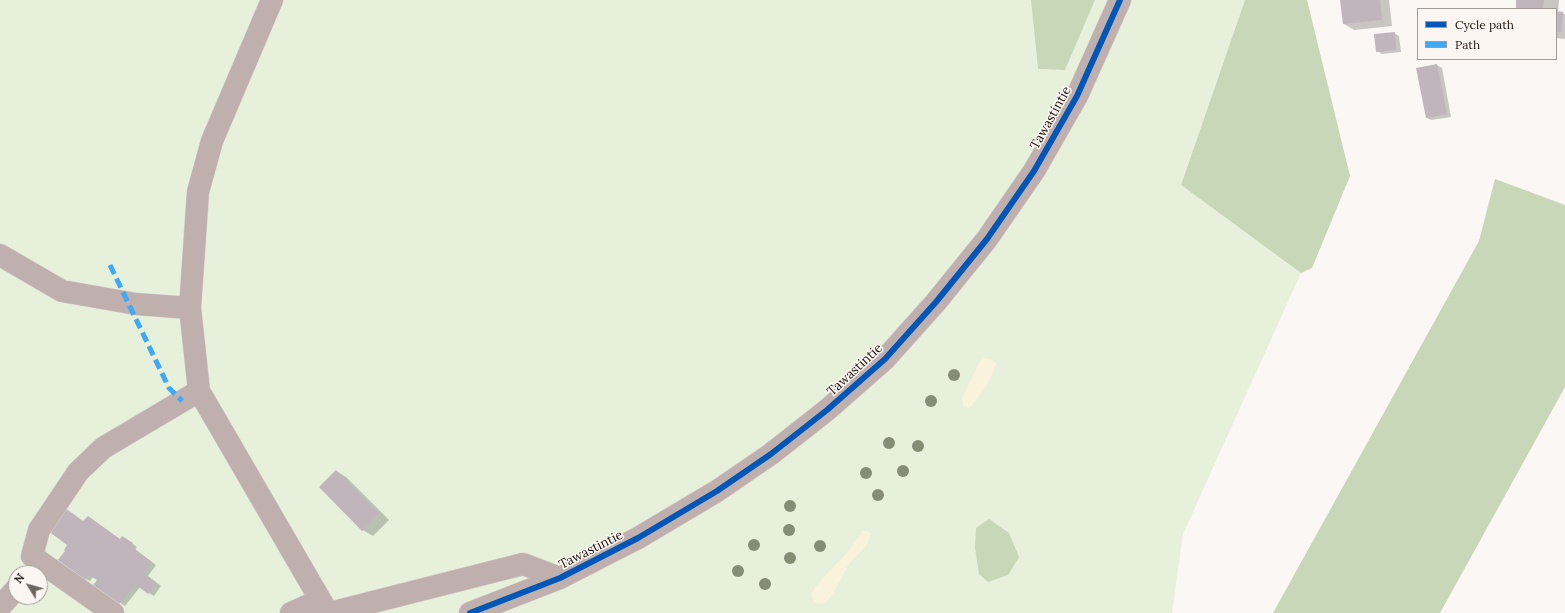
<!DOCTYPE html>
<html>
<head>
<meta charset="utf-8">
<style>
	body { margin:0 }
	#map { position:relative; width:1565px; height:613px; overflow:hidden; background:#faf7f4; font-family:Lora,serif }
	canvas { display:block }
	.legend { position:absolute; left:1417px; top:8px; width:140px; height:52px; box-sizing:border-box; background:#fcf6f2; border:1px solid #a39c96; margin:0; padding:5px 7px; list-style:none; font-size:12px; color:#1d140d }
	.legend li { display:flex; align-items:center; gap:8px; height:20px }
	.legend b { width:20px; border:1px solid #a39c96 }
	.north { position:absolute; left:8px; top:565px; width:40px; height:40px; box-sizing:border-box; background:#fcf6f2; border:1px solid #a39c96; border-radius:50%; rotate:307deg; font-size:11px; font-weight:700; line-height:16px; text-align:center; color:#1d140d }
	.north::after { content:''; display:block; margin:auto; width:14px; height:18px; background:#6a635e; clip-path:polygon(50% 0,100% 100%,50% 72%,0 100%) }
</style>
</head>
<body>
<div id="map">
<canvas width="1565" height="613"></canvas>
<ul class="legend">
<li><b style="height:5px;background:#0057b8"></b>Cycle path</li>
<li><b style="height:5px;background:#3fa9f5"></b>Path</li>
</ul>
<div class="north">N</div>
</div>
<script>
const g = document.querySelector('canvas').getContext('2d');
g.lineJoin = 'round';
function fill(path, color) {
  g.fillStyle = color;
  g.fill(path, 'evenodd');
}
function trace(path, color, width, dash) {
  g.strokeStyle = color;
  g.lineWidth = width;
  g.lineCap = dash ? 'butt' : 'round';
  g.setLineDash(dash || []);
  g.stroke(path);
}
function label(font, color, halo, rows, align = 'center') {
  g.font = font + ' Lora,serif';
  g.lineWidth = 3;
  g.setLineDash([]);
  g.textBaseline = 'middle';
  g.strokeStyle = halo;
  g.fillStyle = color;
  for (const [text, x, y, turn = 0] of rows) {
    g.save();
    g.translate(x, y);
    g.rotate((+turn || 0) * Math.PI / 180);
    g.textAlign = isNaN(turn) ? turn : align;
    if (halo) g.strokeText(text, 0, 0);
    g.fillText(text, 0, 0);
    g.restore();
  }
}
fill(new Path2D(`
	M 0,0 L 1031,0 L 1038,69 L 1065,70 L 1095,0 L 1245,0 L 1181,185 L 1301,273 L 1183,534 L 1172,613 L 0,613 ZM 16,573 L 40,573 L 40,597 L 16,597 Z`), '#e7f0db');
fill(new Path2D(`
	M 1031,0 L 1095,0 L 1065,70 L 1038,69 Z
	M 1245,0 L 1307,0 L 1350,176 L 1312,268 L 1301,273 L 1181,185 Z
	M 1495,179 L 1565,205 L 1565,387 L 1440,613 L 1273,613 L 1479,241 Z
	M 989,519 L 1009,533 L 1019,557 L 1008,575 L 988,582 L 979,574 L 975,548 L 976,528 Z`), '#c8d7b7');
fill(new Path2D(`
	M 984,358 L 992,359 L 996,363 C 992,378 981,397 969,408 L 964,407 L 962,399 L 978,364 Z
	M 862,531 L 868,531 L 871,534 L 866,546 L 849,564 L 833,594 L 825,603 L 814,603 L 811,594 C 825,571 850,555 862,531 Z`), '#f9f2dc');
fill(new Path2D(`
	M 1341,0 L 1389,0 L 1392,26 L 1354,30 L 1344,24 Z
	M 1517,0 L 1559,0 L 1558,12 L 1565,14 L 1565,39 L 1556,38 L 1556,9 L 1517,9 Z
	M 1394,33 L 1399,36 L 1401,52 L 1382,54 L 1377,51 Z
	M 1437,65 L 1442,68 L 1451,117 L 1431,120 L 1427,118 Z
	M 336,471 L 346,477 L 389,520 L 373,536 L 363,530 Z
	M 84,522 L 120,540 L 127,540 L 137,547 L 135,550 L 156,565 L 148,576 L 161,586 L 154,596 L 140,587 L 125,606 L 95,585 L 98,580 L 93,577 L 90,581 L 86,579 L 66,551 L 68,545 Z`), '#0003');
fill(new Path2D(`
	M 1340,0 L 1380,0 L 1382,20 L 1343,24 Z
	M 1516,0 L 1544,0 L 1543,9 L 1516,9 Z
	M 1556,11 L 1563,12 L 1561,32 L 1556,32 Z
	M 1395,32 L 1396,50 L 1376,52 L 1374,34 Z
	M 1437,64 L 1447,114 L 1426,118 L 1416,68 Z
	M 336,470 L 379,514 L 362,531 L 319,487 Z
	M 61,505 L 83,521 L 88,516 L 120,539 L 122,536 L 133,543 L 131,546 L 152,562 L 143,573 L 157,583 L 148,594 L 135,584 L 119,604 L 93,585 L 97,580 L 88,574 L 85,580 L 58,560 L 65,551 L 64,550 L 67,545 L 44,528 Z`), '#c0b5bb');
const minor = new Path2D(`
	M 272,0 L 212,141 L 198,192 L 190,308 L 199,391 L 328,613
	M 0,255 L 62,291 L 136,304 L 190,308
	M 0,607 L 16,589
	M 113,613 L 32,556 L 39,530 L 78,472 L 103,448 L 199,391
	M 291,613 L 320,600
	M 330,613 L 523,564 L 560,578
	M 470,613 L 560,578 L 638,538 L 717,491 L 771,454 L 827,410 L 885,359 L 936,302 L 987,239 L 1034,171 L 1077,96 L 1120,0`);
trace(minor, '#d6d3d0', 23);
trace(minor, '#bfb0ad', 22);
trace(new Path2D(`
	M 110,265 L 169,388 L 182,401`), '#3fa9f5', 5, [10, 5]);
trace(new Path2D(`
	M 470,613 L 560,578 L 638,538 L 717,491 L 771,454 L 827,410 L 885,359 L 936,302 L 987,239 L 1034,171 L 1077,96 L 1120,0`), '#0057b8', 6);
g.fillStyle = '#858d76';
for (const [x, y] of [
	[954,375],
	[931,401],
	[889,443],
	[918,446],
	[903,471],
	[866,473],
	[878,495],
	[790,506],
	[789,530],
	[754,545],
	[820,546],
	[790,558],
	[738,571],
	[765,584]
]) {
  g.beginPath();
  g.arc(x, y, 6, 0, 2 * Math.PI);
  g.fill();
}
label('13px', '#1d140d', '#fcf6f2', [
	["Tawastintie",1051,118,-61],
	["Tawastintie",855,370,-43],
	["Tawastintie",591,550,-27]
]);
</script>
</body>
</html>
